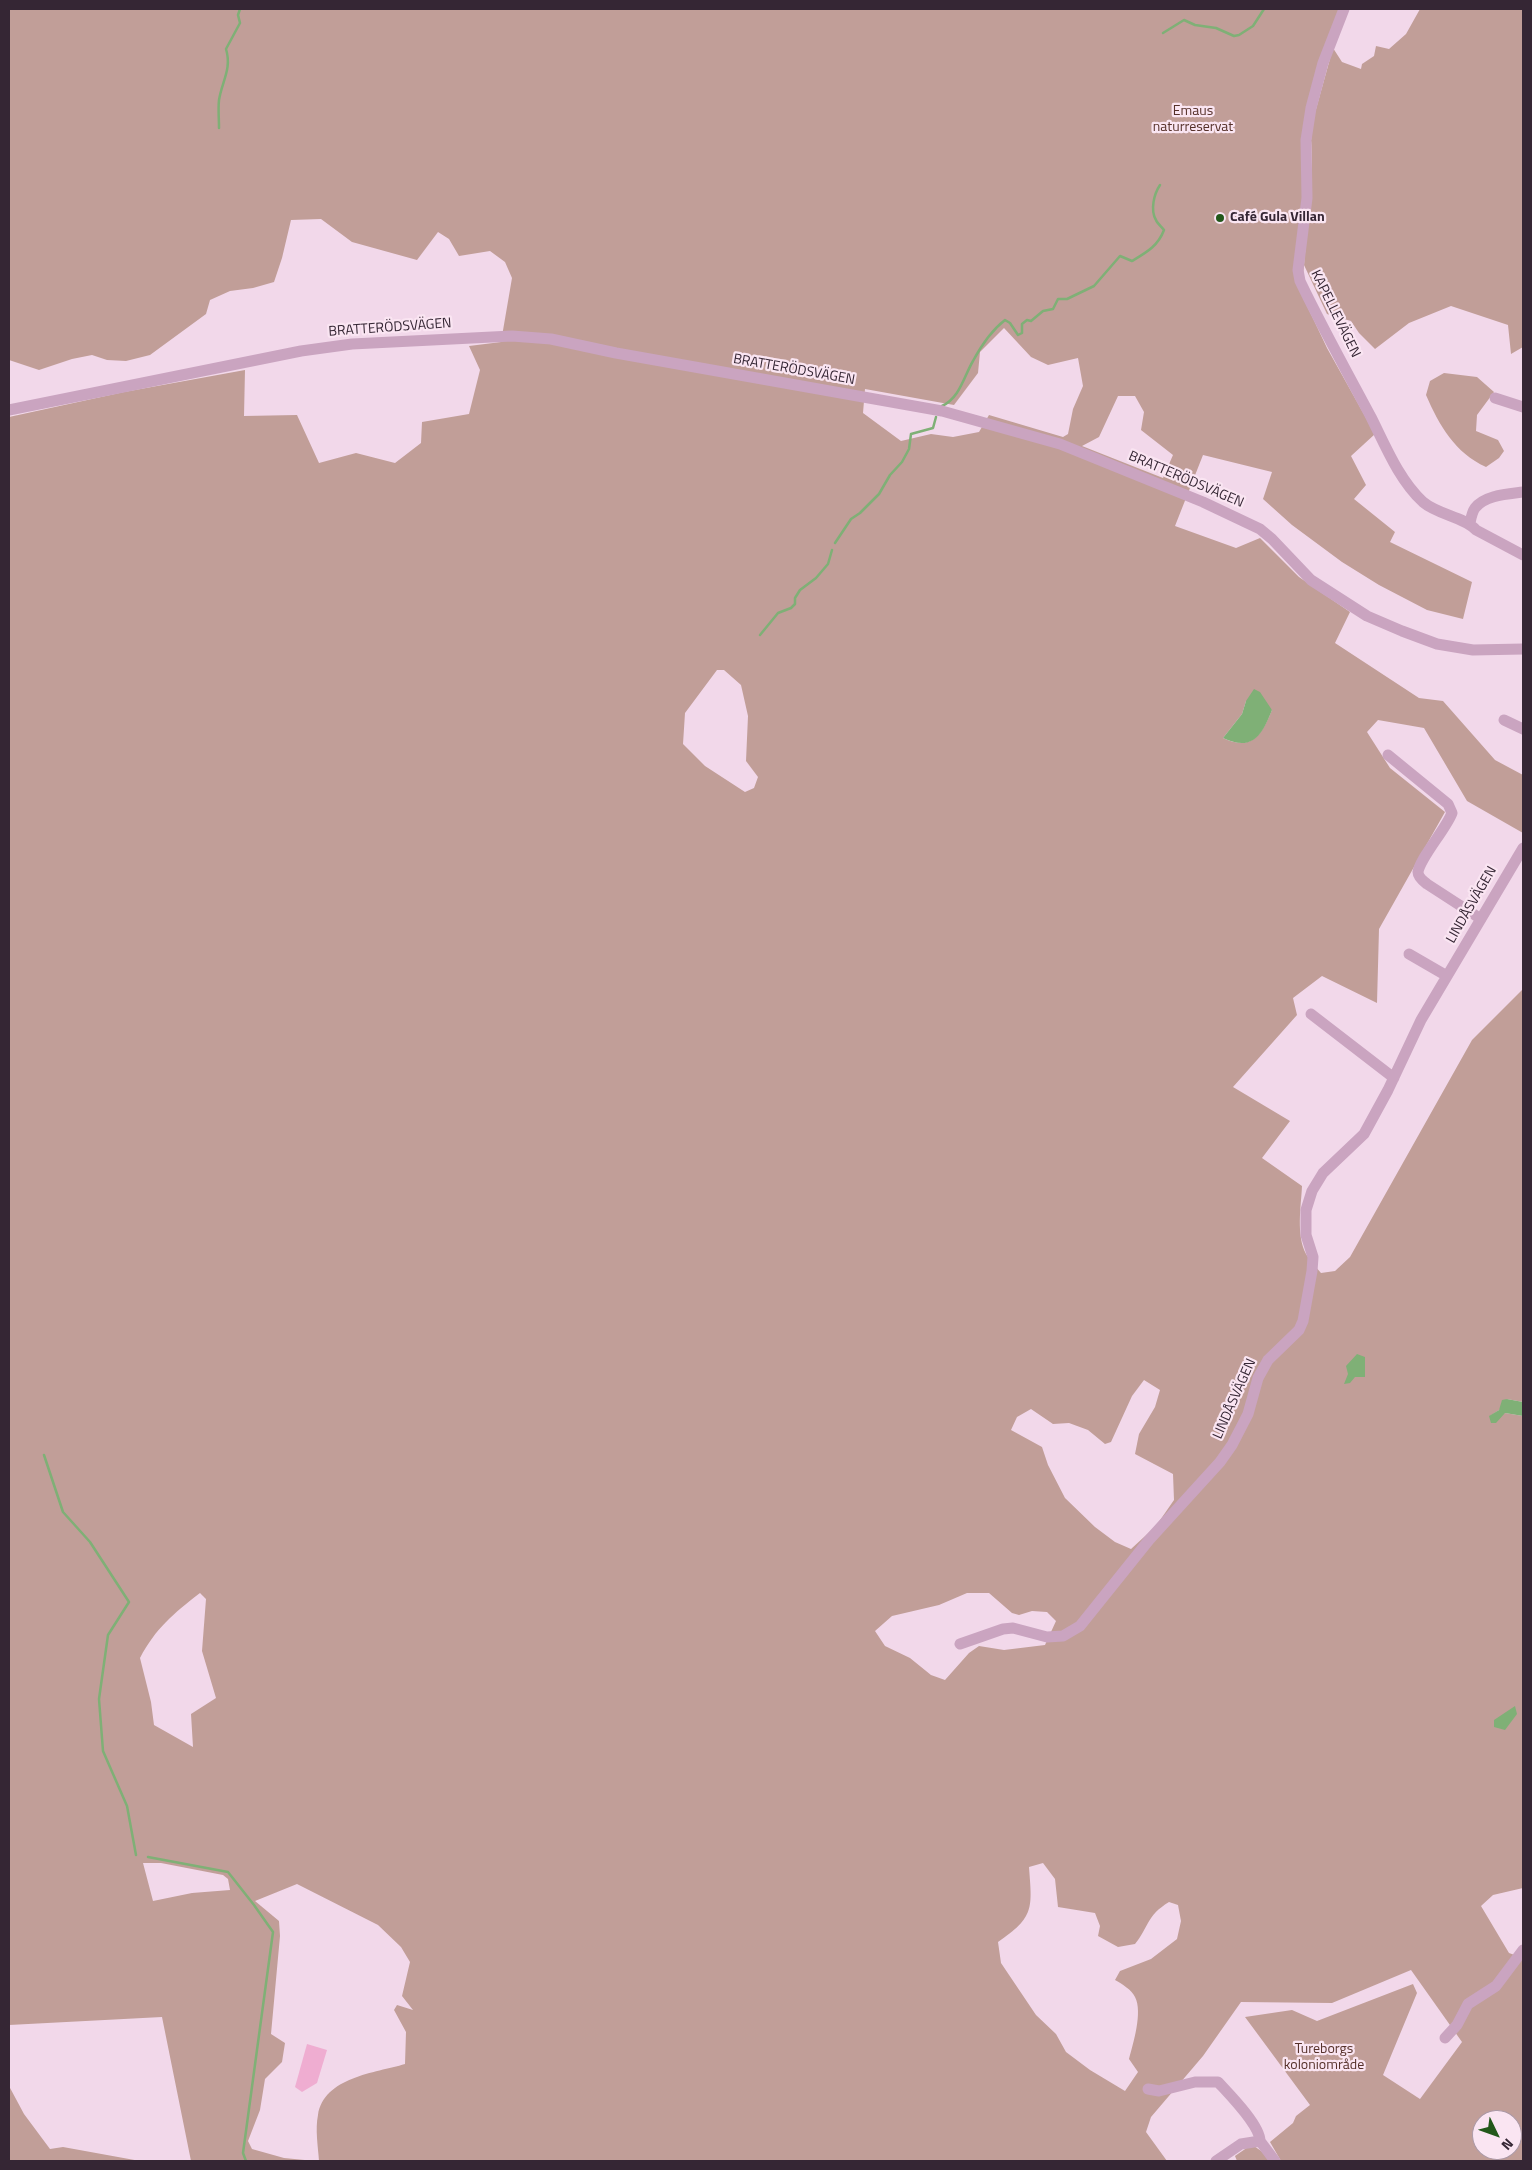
<!DOCTYPE html>
<html>
<head>
<meta charset="utf-8">
<style>
	body { margin:0 }
	#map { position:relative; width:1532px; height:2170px; overflow:hidden; background:#f2d8ea; font-family:"Titillium Web",sans-serif }
	canvas { display:block }
	.frame { position:absolute; inset:0; border:10px solid #352634; pointer-events:none }
	.north { position:absolute; left:1472px; top:2110px; width:50px; height:50px; box-sizing:border-box; background:#fae5f2; border:1px solid #ab99a6; border-radius:50%; rotate:132deg; font-size:14px; font-weight:700; line-height:20px; text-align:center; color:#352634 }
	.north::after { content:''; display:block; margin:auto; width:18px; height:22px; background:#22581a; clip-path:polygon(50% 0,100% 100%,50% 72%,0 100%) }
</style>
</head>
<body>
<div id="map">
<canvas width="1532" height="2170"></canvas>
<div class="frame"></div>
<div class="north">N</div>
</div>
<script>
const g = document.querySelector('canvas').getContext('2d');
g.lineJoin = 'round';
function fill(path, color) {
  g.fillStyle = color;
  g.fill(path, 'evenodd');
}
function trace(path, color, width, dash) {
  g.strokeStyle = color;
  g.lineWidth = width;
  g.lineCap = dash ? 'butt' : 'round';
  g.setLineDash(dash || []);
  g.stroke(path);
}
function label(font, color, halo, rows, align = 'center') {
  g.font = font + ' "Titillium Web",sans-serif';
  g.lineWidth = 4.5;
  g.setLineDash([]);
  g.textBaseline = 'middle';
  g.strokeStyle = halo;
  g.fillStyle = color;
  for (const [text, x, y, turn = 0] of rows) {
    g.save();
    g.translate(x, y);
    g.rotate((+turn || 0) * Math.PI / 180);
    g.textAlign = isNaN(turn) ? turn : align;
    if (halo) g.strokeText(text, 0, 0);
    g.fillText(text, 0, 0);
    g.restore();
  }
}
fill(new Path2D(`
	M 9,9 L 1342,9 L 1315,79 L 1302,295 L 1327,348 L 1375,434 L 1351,456 L 1366,485 L 1354,499 L 1395,532 L 1390,542 L 1472,582 L 1463,619 L 1427,610 L 1379,585 L 1342,562 L 1292,525 L 1263,499 L 1272,472 L 1203,455 L 1175,526 L 1236,548 L 1260,538 L 1299,577 L 1350,612 L 1335,643 L 1419,698 L 1443,701 L 1495,760 L 1523,775 L 1523,833 L 1467,801 L 1424,728 L 1378,720 L 1367,732 L 1390,768 L 1445,812 L 1379,929 L 1377,1003 L 1322,976 L 1293,998 L 1297,1015 L 1233,1087 L 1290,1121 L 1262,1158 L 1302,1186 C 1301,1207 1296,1235 1306,1254 C 1310,1261 1316,1267 1321,1273 L 1335,1271 L 1350,1257 L 1472,1040 L 1523,989 L 1523,1402 L 1507,1399 L 1499,1410 L 1490,1416 L 1505,1413 L 1523,1416 L 1523,1888 L 1493,1895 L 1481,1906 L 1509,1953 L 1523,1958 L 1523,2161 L 1281,2161 L 1270,2142 L 1293,2123 L 1296,2116 L 1310,2105 L 1245,2017 L 1292,2010 L 1317,2021 L 1413,1984 L 1417,1993 L 1383,2075 L 1420,2099 L 1462,2042 L 1411,1970 L 1332,2003 L 1241,2002 L 1203,2056 L 1151,2117 L 1146,2132 L 1167,2161 L 319,2161 C 318,2147 315,2129 318,2115 C 324,2077 375,2073 405,2064 L 406,2032 L 394,2010 L 397,2005 L 413,2010 L 402,1996 L 410,1962 L 401,1947 L 378,1925 L 297,1884 L 255,1901 L 279,1921 L 280,1936 L 271,2034 L 285,2043 L 282,2062 L 265,2079 L 260,2110 L 248,2141 L 252,2149 L 284,2158 L 315,2161 L 191,2161 L 162,2017 L 9,2025 L 9,417 L 124,392 L 245,370 L 244,416 L 297,415 L 319,463 L 356,453 L 395,463 L 421,443 L 422,422 L 469,414 L 480,370 L 469,346 L 501,342 L 512,278 L 505,262 L 490,251 L 459,256 L 449,239 L 438,232 L 417,260 L 352,242 L 321,219 L 291,220 L 282,258 L 274,282 L 253,288 L 230,291 L 210,300 L 206,314 L 150,355 L 126,361 L 107,360 L 92,355 L 72,359 L 39,370 L 9,360 ZM 1004,328 L 1031,357 L 1048,365 L 1078,358 L 1083,386 L 1073,409 L 1068,434 L 1063,437 L 989,415 L 979,432 L 953,437 L 931,434 L 901,441 L 863,413 L 865,389 L 954,405 L 978,373 L 980,352 ZM 1118,396 L 1135,396 L 1144,412 L 1141,430 L 1173,455 L 1163,478 L 1082,446 L 1099,437 ZM 717,670 L 724,670 L 741,685 L 748,716 L 746,761 L 758,777 L 754,788 L 745,792 L 705,766 L 683,744 L 685,713 ZM 1246,701 L 1272,710 C 1262,734 1252,752 1223,738 L 1242,714 ZM 1144,1380 L 1160,1390 L 1155,1407 L 1139,1434 L 1135,1454 L 1173,1474 L 1174,1500 L 1156,1526 L 1131,1549 L 1115,1542 L 1095,1527 L 1065,1498 L 1048,1465 L 1042,1447 L 1011,1430 L 1017,1417 L 1031,1409 L 1053,1424 L 1069,1423 L 1088,1430 L 1105,1444 L 1111,1442 L 1132,1396 ZM 200,1593 L 206,1599 L 202,1651 L 216,1698 L 191,1714 L 193,1747 L 154,1725 L 151,1702 L 140,1658 C 156,1628 173,1614 200,1593 ZM 967,1593 L 989,1593 L 1012,1613 L 1019,1615 L 1032,1611 L 1047,1612 L 1056,1621 L 1045,1645 L 1004,1650 L 979,1646 L 969,1653 L 945,1680 L 931,1675 L 910,1658 L 885,1646 L 875,1631 L 892,1616 L 939,1605 ZM 143,1863 L 161,1863 L 223,1875 L 228,1879 L 230,1890 L 192,1893 L 153,1901 ZM 1043,1863 L 1055,1879 L 1058,1907 L 1095,1913 L 1100,1926 L 1098,1936 L 1118,1947 L 1135,1944 C 1149,1927 1146,1916 1169,1902 L 1178,1905 L 1181,1921 L 1177,1939 L 1151,1959 L 1120,1971 L 1115,1980 C 1122,1984 1132,1990 1135,1997 C 1143,2012 1133,2044 1129,2059 L 1138,2072 L 1125,2091 L 1090,2070 L 1066,2052 L 1056,2034 L 1036,2015 L 1001,1963 L 998,1942 C 1035,1917 1032,1908 1029,1867 ZM 1482,2120 L 1512,2120 L 1512,2150 L 1482,2150 Z
	M 1420,9 L 1523,9 L 1523,347 L 1511,354 L 1508,325 L 1451,306 L 1409,323 L 1375,349 L 1359,333 L 1351,321 L 1327,314 L 1304,265 L 1312,171 L 1311,127 L 1333,48 L 1342,62 L 1361,69 L 1362,64 L 1374,56 L 1376,46 L 1389,49 L 1406,34 Z
	M 1444,373 L 1477,377 L 1494,392 L 1477,415 L 1476,431 L 1498,440 L 1504,451 L 1499,458 L 1486,467 C 1455,453 1439,425 1426,395 L 1430,381 Z
	M 9,2086 L 24,2114 L 50,2149 L 63,2147 L 140,2161 L 9,2161 Z
	M 1254,2146 L 1264,2153 L 1269,2161 L 1237,2161 L 1235,2156 L 1248,2147 Z`), '#c19e98');
fill(new Path2D(`
	M 307,2044 L 327,2050 L 317,2083 L 302,2092 L 295,2087 Z`), '#efadd1');
fill(new Path2D(`
	M 1254,689 L 1260,692 L 1272,710 C 1262,735 1253,752 1223,738 L 1242,714 L 1246,701 Z
	M 1357,1354 L 1365,1357 L 1365,1377 L 1355,1377 L 1350,1383 L 1344,1384 L 1348,1374 L 1346,1366 Z
	M 1507,1399 L 1523,1402 L 1523,1416 L 1505,1413 L 1496,1423 L 1491,1423 L 1489,1416 L 1499,1410 L 1502,1400 Z
	M 1515,1706 L 1517,1714 L 1505,1730 L 1494,1727 L 1494,1720 Z`), '#7fb076');
trace(new Path2D(`
	M 1163,33 L 1184,20 L 1195,25 L 1216,28 L 1234,36 L 1239,35 L 1253,26 L 1264,9
	M 219,128 C 219,118 218,109 219,100 C 222,81 232,69 226,49 L 240,23 L 238,15 L 240,9
	M 942,406 C 960,398 964,376 973,361 C 981,346 992,330 1005,320 L 1010,323 L 1018,335 L 1022,333 L 1022,324 L 1027,320 L 1031,321 L 1043,311 L 1053,309 L 1058,299 L 1067,299 L 1094,286 L 1120,256 L 1132,261 C 1147,252 1158,246 1164,230 C 1162,227 1157,223 1156,220 C 1150,210 1154,194 1160,185
	M 835,543 L 851,519 L 860,513 L 879,494 L 890,475 L 902,462 L 909,449 L 911,434 L 933,428 L 936,417
	M 760,635 L 778,613 L 791,608 L 795,604 L 795,598 L 800,590 L 816,578 L 828,564 L 832,550
	M 44,1455 L 63,1512 L 90,1542 L 129,1602 L 108,1635 L 99,1699 L 103,1751 L 127,1806 L 136,1855
	M 148,1857 L 228,1872 L 254,1905 L 273,1932 L 243,2153 L 246,2161`), '#7fb076', 2.5);
trace(new Path2D(`
	M 1344,9 L 1323,63 L 1311,108 L 1306,140 L 1307,198 L 1298,270 L 1300,281 C 1322,327 1347,372 1371,417 C 1385,445 1399,480 1423,502 C 1438,515 1465,517 1476,530 L 1523,555
	M 1495,398 L 1523,407
	M 9,410 L 301,351 L 352,344 L 512,336 L 551,339 L 616,353 L 942,411 L 1060,444 L 1203,502 L 1260,529 L 1272,539 L 1311,580 L 1367,616 L 1402,631 L 1437,644 L 1473,650 L 1523,649
	M 1470,523 C 1471,518 1472,512 1475,508 C 1485,495 1508,494 1523,492
	M 1504,720 L 1523,729
	M 1388,755 L 1448,804 L 1452,813 C 1446,829 1420,858 1418,872 C 1418,877 1423,881 1427,884 L 1481,919
	M 1409,954 L 1447,976
	M 1311,1014 L 1394,1078
	M 960,1644 L 1003,1629 L 1013,1628 L 1047,1637 L 1063,1636 L 1080,1626 L 1149,1540 L 1220,1462 L 1232,1445 L 1248,1414 L 1258,1378 L 1268,1360 L 1299,1330 L 1303,1321 L 1312,1271 L 1313,1257 L 1306,1235 L 1306,1210 L 1312,1191 L 1323,1173 L 1364,1134 L 1388,1090 L 1421,1020 L 1523,848
	M 1445,2038 L 1457,2025 L 1468,2004 L 1496,1986 L 1523,1950
	M 1148,2089 L 1159,2091 L 1195,2082 L 1218,2082 C 1229,2094 1260,2125 1260,2141
	M 1260,2141 L 1275,2161
	M 1216,2161 L 1241,2144 L 1260,2141`), '#caa4c0', 11);
for (const [x, y, r, color] of [
	[1220,218,5,"#22581a"]
]) {
  const dot = new Path2D();
  dot.arc(x, y, r, 0, 2 * Math.PI);
  g.fillStyle = color;
  g.fill(dot);
  trace(dot, '#fae5f2', 2);
}
label('14px', '#553029', '#fae5f2', [
	["Emaus",1193,112],
	["naturreservat",1193,128],
	["Tureborgs",1324,2050],
	["koloniområde",1324,2066]
]);
label('bold 14px', '#352634', '#fae5f2', [
	["Café Gula Villan",1230,218]
], 'left');
label('14px', '#352634', '#fae5f2', [
	["KAPELLEVÄGEN",1335,314,64],
	["BRATTERÖDSVÄGEN",390,328,-4],
	["BRATTERÖDSVÄGEN",794,370,10],
	["BRATTERÖDSVÄGEN",1186,480,23],
	["LINDÅSVÄGEN",1472,905,-60],
	["LINDÅSVÄGEN",1235,1399,-66]
]);
</script>
</body>
</html>
